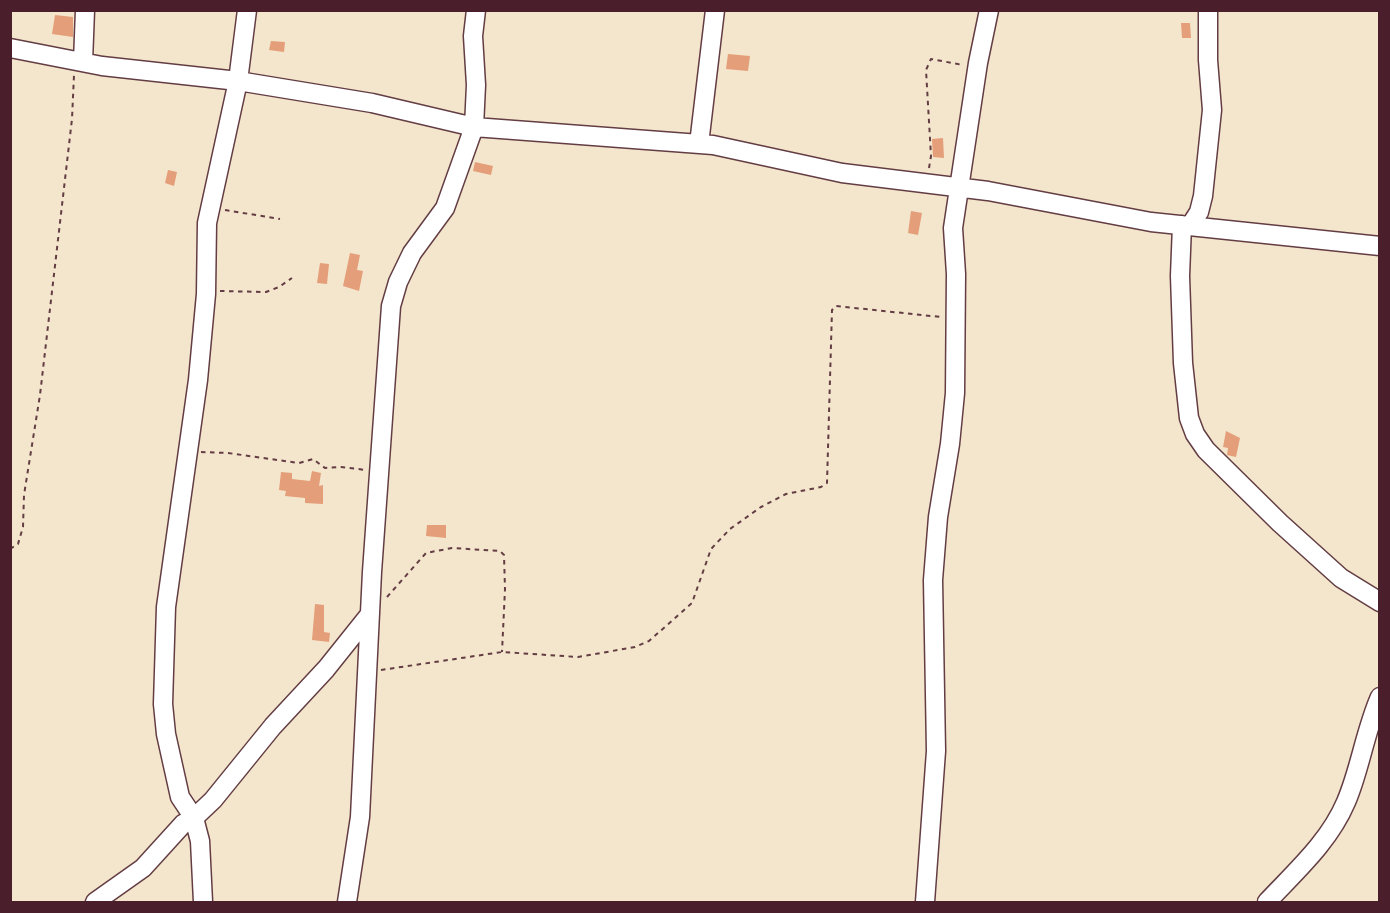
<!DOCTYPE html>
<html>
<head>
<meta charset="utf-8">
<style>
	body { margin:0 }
	#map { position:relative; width:1390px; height:913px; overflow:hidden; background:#f3e6cc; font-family:Pangolin,sans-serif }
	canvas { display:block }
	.frame { position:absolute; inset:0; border:12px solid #4a1f2b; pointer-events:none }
</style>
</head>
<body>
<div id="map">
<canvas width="1390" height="913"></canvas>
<div class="frame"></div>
</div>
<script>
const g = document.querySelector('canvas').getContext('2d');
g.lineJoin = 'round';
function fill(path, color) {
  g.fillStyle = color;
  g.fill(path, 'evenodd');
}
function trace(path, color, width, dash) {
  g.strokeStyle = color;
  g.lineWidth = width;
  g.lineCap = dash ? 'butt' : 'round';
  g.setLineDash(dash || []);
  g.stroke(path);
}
fill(new Path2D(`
	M 55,15 L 73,17 L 73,37 L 52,34 Z
	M 1181,23 L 1190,23 L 1191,38 L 1182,38 Z
	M 271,41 L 285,42 L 284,52 L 269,50 Z
	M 728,54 L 750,56 L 748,71 L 726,69 Z
	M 943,138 L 944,158 L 933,157 L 932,139 Z
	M 475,162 L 493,166 L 491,175 L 473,171 Z
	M 168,170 L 177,172 L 174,186 L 165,183 Z
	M 911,211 L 922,213 L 918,235 L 908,233 Z
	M 350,253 L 360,255 L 357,270 L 363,271 L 359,291 L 343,286 Z
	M 320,263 L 329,264 L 327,284 L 317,283 Z
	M 1226,431 L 1240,438 L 1236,457 L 1227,455 L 1228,448 L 1223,447 Z
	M 312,471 L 321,473 L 319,486 L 323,485 L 323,504 L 305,503 L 305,498 L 285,496 L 286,491 L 279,490 L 281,472 L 292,473 L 292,479 L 310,481 Z
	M 427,525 L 446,525 L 446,538 L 426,536 Z
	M 315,604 L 324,605 L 324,632 L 330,633 L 329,642 L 312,640 Z`), '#e49e79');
const minor = new Path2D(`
	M 10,48 L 102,66 L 238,81 L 372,103 L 474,127 L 713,145 L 842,173 L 988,191 L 1151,222 L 1380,246
	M 83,62 L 85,10
	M 699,144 L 715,10
	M 1182,225 L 1180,276 L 1183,363 L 1189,418 L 1195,434 L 1206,450 L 1280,523 L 1341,578 L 1380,602
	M 1190,226 L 1199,212 L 1203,196 L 1212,110 L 1208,60 L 1208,10
	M 95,902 L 143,868 L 183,824 L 194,818 L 213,800 L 273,726 L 326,669 L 370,614
	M 203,902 L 200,841 L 194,818 L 180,797 L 166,734 L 163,704 L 166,607 L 198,380 L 206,294 L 207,223 L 238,81 L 247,10
	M 347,902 L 360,817 L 372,572 L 391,306 L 398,282 L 412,253 L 445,208 L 474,127 L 476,85 L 473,36 L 476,10
	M 925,902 L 936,751 L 933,580 L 938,517 L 950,444 L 955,393 L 956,274 L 953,228 L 978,63 L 989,10
	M 1267,902 C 1296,871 1329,842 1346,802 C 1360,770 1365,731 1380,697`);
trace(minor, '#633d43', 21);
trace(new Path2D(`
	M 929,168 L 931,156 L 926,70 L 931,59 L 963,65
	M 225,210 L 280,219
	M 220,291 L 266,292 L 279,287 L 292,278
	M 201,452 L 228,453 L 299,463 L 313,459 L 325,468 L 341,467 L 366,470
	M 10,549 L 18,544 L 23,527 L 24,495 L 40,395 L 72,119 L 74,75
	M 387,597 L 426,553 L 452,548 L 500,551 L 504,555 L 505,589 L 502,652
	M 381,670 L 502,652 L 578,657 L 635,647 L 649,641 L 692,603 L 711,549 L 730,529 L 761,507 L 786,494 L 821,487 L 827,483 L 832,310 L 836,306 L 941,317`), '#633d43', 2, [4.5, 4.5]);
trace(minor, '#fff', 18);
</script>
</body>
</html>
